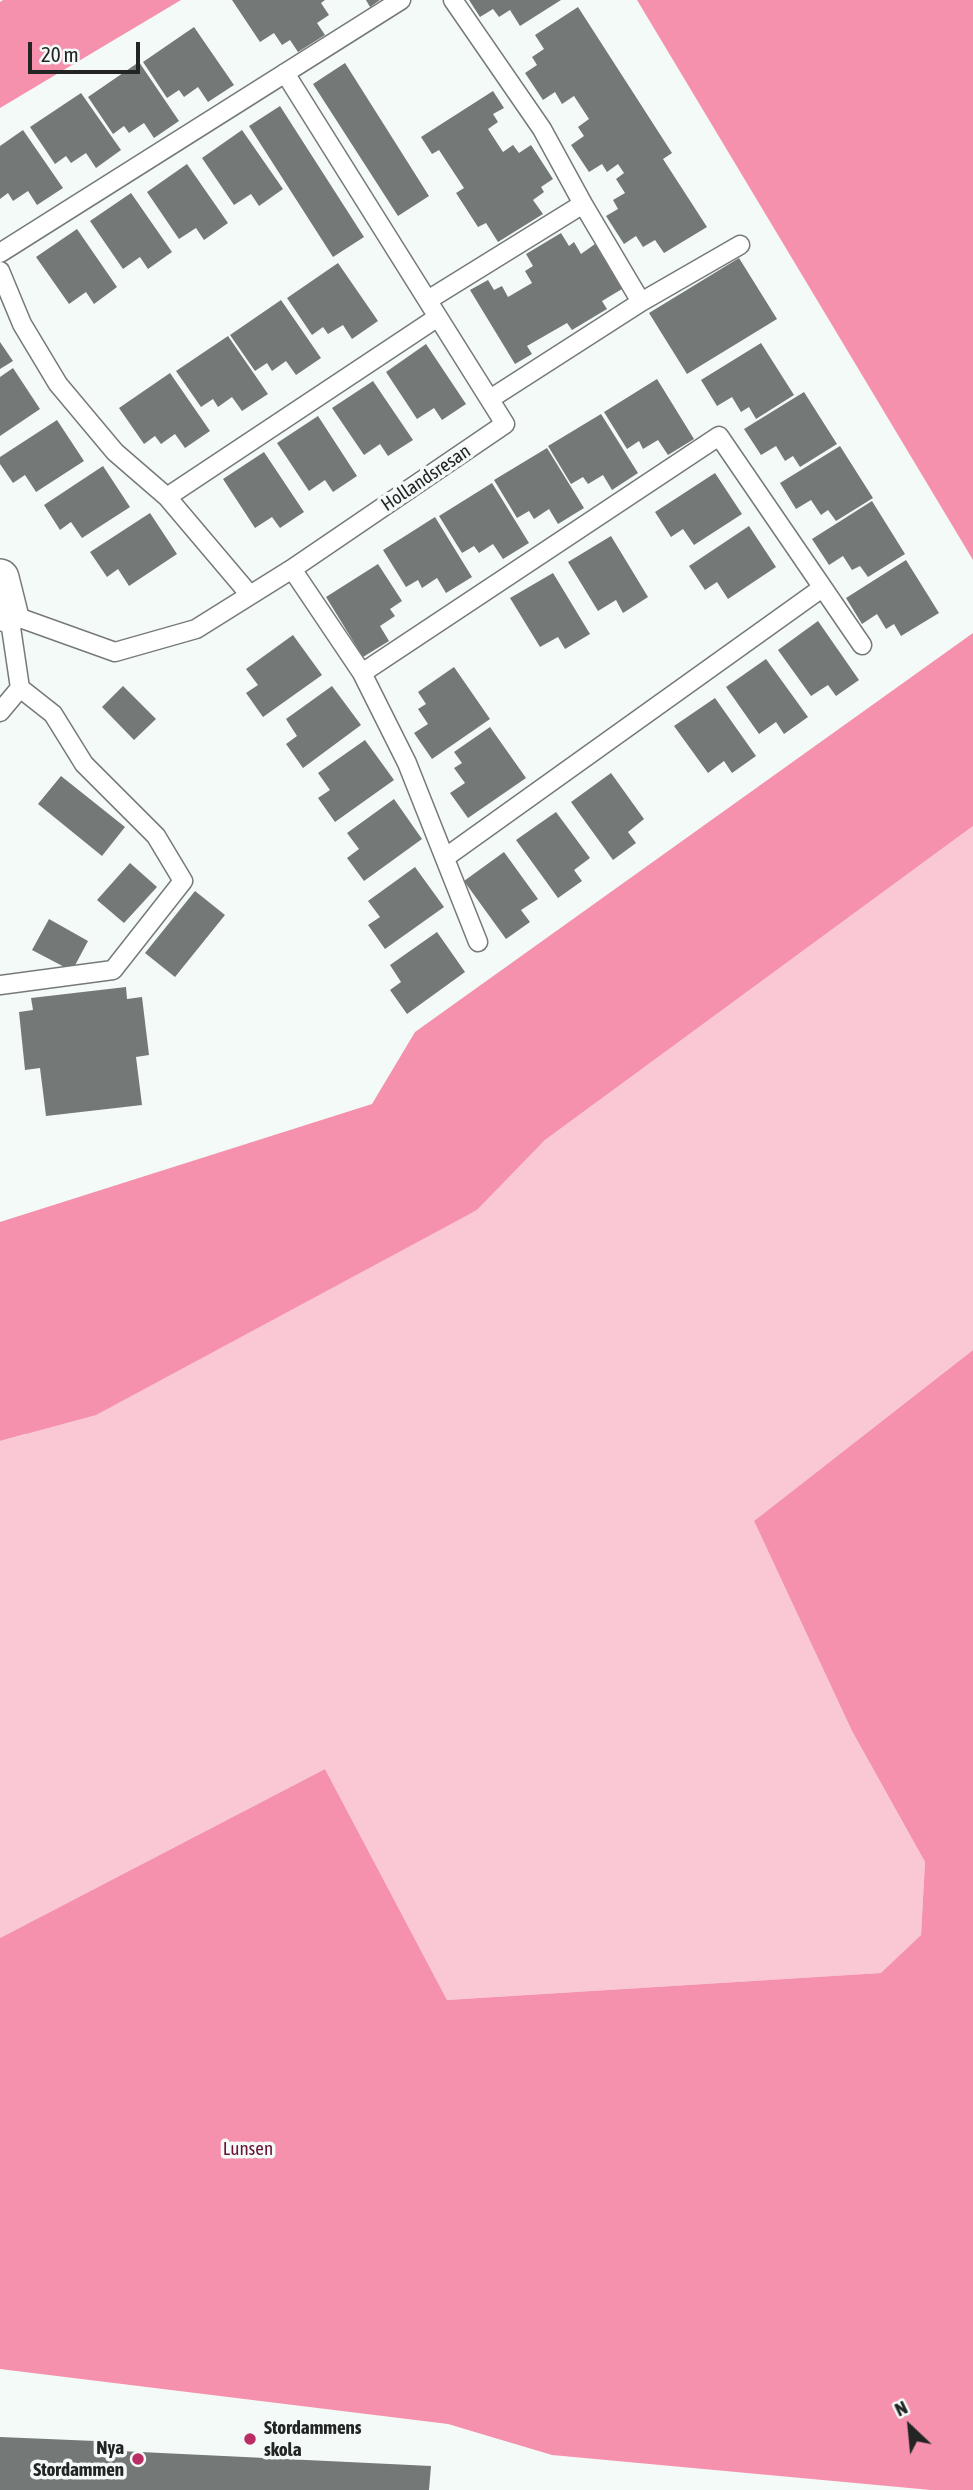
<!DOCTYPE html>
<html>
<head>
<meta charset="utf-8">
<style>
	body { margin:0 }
	#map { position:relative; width:973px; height:2490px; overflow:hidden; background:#f4faf7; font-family:"Asap Condensed",sans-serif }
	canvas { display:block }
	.north { position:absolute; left:875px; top:2392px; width:70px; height:70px; -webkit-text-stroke:5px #f4faf7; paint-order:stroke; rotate:334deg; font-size:19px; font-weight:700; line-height:28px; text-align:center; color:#222524 }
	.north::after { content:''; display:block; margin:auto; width:24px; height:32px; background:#222524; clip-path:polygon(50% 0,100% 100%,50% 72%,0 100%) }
	.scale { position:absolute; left:28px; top:42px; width:112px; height:32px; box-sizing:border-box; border:4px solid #222524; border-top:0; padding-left:9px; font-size:21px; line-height:24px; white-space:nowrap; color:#222524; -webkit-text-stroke:5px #f4faf7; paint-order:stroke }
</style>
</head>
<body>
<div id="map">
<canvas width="973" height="2490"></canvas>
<div class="north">N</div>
<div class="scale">20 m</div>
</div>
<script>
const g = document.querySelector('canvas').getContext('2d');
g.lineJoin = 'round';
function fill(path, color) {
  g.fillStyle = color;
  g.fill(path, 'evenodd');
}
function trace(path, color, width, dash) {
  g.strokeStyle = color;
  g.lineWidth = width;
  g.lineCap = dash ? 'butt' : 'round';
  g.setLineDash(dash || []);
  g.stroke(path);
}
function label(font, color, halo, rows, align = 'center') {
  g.font = font + ' "Asap Condensed",sans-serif';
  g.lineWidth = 7;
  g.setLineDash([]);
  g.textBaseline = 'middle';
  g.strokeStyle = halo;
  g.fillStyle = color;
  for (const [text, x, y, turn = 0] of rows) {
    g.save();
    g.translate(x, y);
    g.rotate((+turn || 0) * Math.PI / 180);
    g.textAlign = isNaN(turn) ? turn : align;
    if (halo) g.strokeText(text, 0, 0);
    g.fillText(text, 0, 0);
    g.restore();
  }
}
fill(new Path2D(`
	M 973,826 L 973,1350 L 754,1521 L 852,1731 L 925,1862 L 921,1935 L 882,1973 L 447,2000 L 325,1769 L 0,1938 L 0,1441 L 24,1435 L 477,1210 L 545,1140 Z`), '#f9c8d4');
fill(new Path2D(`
	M 3,0 L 181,0 L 0,108 L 0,2 Z
	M 637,0 L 973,0 L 973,560 Z
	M 973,633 L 973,826 L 545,1140 L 477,1210 L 96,1415 L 0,1441 L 0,1222 L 372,1104 L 415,1032 Z
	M 973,1350 L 973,2490 L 931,2490 L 552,2455 L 448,2424 L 0,2369 L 0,1938 L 325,1769 L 447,2000 L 881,1973 L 921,1935 L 925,1862 L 852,1731 L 754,1521 Z`), '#f591ad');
fill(new Path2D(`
	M 232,0 L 325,0 L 321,3 L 329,15 L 317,23 L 325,35 L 298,52 L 290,40 L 282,45 L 274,33 L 260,42 Z
	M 366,0 L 380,0 L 370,7 Z
	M 469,0 L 561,0 L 520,26 L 510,10 L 499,17 L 493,9 L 480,17 Z
	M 578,7 L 672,153 L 663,159 L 707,227 L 664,253 L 655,240 L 643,247 L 636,236 L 624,244 L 606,216 L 618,209 L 613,200 L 625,193 L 616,179 L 624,173 L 618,164 L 607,172 L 602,164 L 589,172 L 571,145 L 584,136 L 578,127 L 589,119 L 574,96 L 562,104 L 555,92 L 543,100 L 525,73 L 537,65 L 532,57 L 544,49 L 535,35 Z
	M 194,27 L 234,85 L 208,102 L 198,87 L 184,97 L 179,90 L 167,98 L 143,62 Z
	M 139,62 L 179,121 L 154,138 L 144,123 L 129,133 L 124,126 L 113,134 L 88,97 Z
	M 345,63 L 429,196 L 398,216 L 313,84 Z
	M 493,91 L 504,108 L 493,114 L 498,122 L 488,129 L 503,152 L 513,145 L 519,153 L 531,145 L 553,179 L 541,187 L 544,192 L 533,200 L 543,214 L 498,242 L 486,223 L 478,227 L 456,193 L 464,188 L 439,150 L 432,154 L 421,137 Z
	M 81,93 L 121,150 L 96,168 L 86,153 L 71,163 L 66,156 L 55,164 L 30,127 Z
	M 280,106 L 364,237 L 333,257 L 249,126 Z
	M 23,130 L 63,188 L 37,205 L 28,191 L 13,201 L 8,193 L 0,199 L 0,146 Z
	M 242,130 L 283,189 L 259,206 L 251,194 L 234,205 L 202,158 Z
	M 187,164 L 228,223 L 204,240 L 196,228 L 179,239 L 147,192 Z
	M 131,193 L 172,252 L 148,269 L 140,257 L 123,269 L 90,221 Z
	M 77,229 L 117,287 L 94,304 L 86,292 L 69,304 L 36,257 Z
	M 561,233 L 569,246 L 574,242 L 581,254 L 595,244 L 622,289 L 602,301 L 607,309 L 572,330 L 567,323 L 527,346 L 532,354 L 515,364 L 470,290 L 488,280 L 494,290 L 502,286 L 508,297 L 532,283 L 525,271 L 533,266 L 526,254 Z
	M 739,258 L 777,319 L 687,374 L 649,313 Z
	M 338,263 L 378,321 L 352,339 L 343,325 L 328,334 L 323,327 L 312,335 L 287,298 Z
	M 281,300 L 321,358 L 296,375 L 286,361 L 272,371 L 267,363 L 255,371 L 230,335 Z
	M 228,336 L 268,394 L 242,411 L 232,397 L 218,407 L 213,399 L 201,407 L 176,371 Z
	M 0,342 L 13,361 L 0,369 Z
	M 761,343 L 794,395 L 756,419 L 749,407 L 741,412 L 732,397 L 717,406 L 701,380 Z
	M 426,344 L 466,404 L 442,420 L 434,408 L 417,419 L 386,372 Z
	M 13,368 L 40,409 L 0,436 L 0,377 Z
	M 170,373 L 210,431 L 185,448 L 175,434 L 161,444 L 155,436 L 144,444 L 119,408 Z
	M 657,379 L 694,439 L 668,455 L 658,440 L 643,449 L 639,441 L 627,449 L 604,412 Z
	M 373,381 L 413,440 L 388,456 L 380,444 L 364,455 L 332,408 Z
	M 804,392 L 837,444 L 800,467 L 793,456 L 785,461 L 776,446 L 761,455 L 744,429 Z
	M 601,414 L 638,473 L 612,490 L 603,475 L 588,484 L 583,477 L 571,484 L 548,446 Z
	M 318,416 L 357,476 L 333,492 L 325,480 L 309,491 L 277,443 Z
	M 57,420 L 84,461 L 36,492 L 25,475 L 13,483 L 0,464 L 0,457 Z
	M 840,446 L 873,498 L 836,521 L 828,510 L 821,515 L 811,500 L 796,509 L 780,483 Z
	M 547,448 L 584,508 L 558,524 L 549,509 L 534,519 L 529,511 L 517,518 L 494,480 Z
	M 264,452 L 304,512 L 280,528 L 272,517 L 255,528 L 223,479 Z
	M 103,466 L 130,507 L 82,538 L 71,522 L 60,530 L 44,505 Z
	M 715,473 L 742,514 L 694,545 L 683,529 L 671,537 L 655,512 Z
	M 492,483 L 529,543 L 503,559 L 493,544 L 479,553 L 474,546 L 462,553 L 439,516 Z
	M 872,501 L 905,554 L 868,577 L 860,566 L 852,570 L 843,556 L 829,565 L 812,539 Z
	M 150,513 L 177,554 L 129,586 L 118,569 L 107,577 L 90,552 Z
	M 435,517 L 472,577 L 446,593 L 437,578 L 422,588 L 418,580 L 406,587 L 383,550 Z
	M 749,526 L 776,567 L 728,599 L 717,582 L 705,590 L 689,566 Z
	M 611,536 L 648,597 L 623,613 L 616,600 L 598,611 L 568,562 Z
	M 906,560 L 939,613 L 901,636 L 894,624 L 886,629 L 877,614 L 862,624 L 846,598 Z
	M 378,564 L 402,601 L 390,609 L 395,616 L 380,626 L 389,641 L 363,657 L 326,597 Z
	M 553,573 L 590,634 L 565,649 L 558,637 L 540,647 L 510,598 Z
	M 818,621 L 859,680 L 836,696 L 828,685 L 811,696 L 778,650 Z
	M 293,635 L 322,675 L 263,717 L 246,693 L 258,685 L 246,669 Z
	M 766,659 L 808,717 L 784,734 L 776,722 L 759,734 L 726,687 Z
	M 454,667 L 490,719 L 432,759 L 414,733 L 428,724 L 418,709 L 426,704 L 418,692 Z
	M 123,686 L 156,719 L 134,740 L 102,707 Z
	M 332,686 L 361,725 L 303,768 L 286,744 L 297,736 L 286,719 Z
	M 715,698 L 756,756 L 732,773 L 724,761 L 708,773 L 674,726 Z
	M 490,727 L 526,778 L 468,818 L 450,793 L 465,783 L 454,768 L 462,763 L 454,752 Z
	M 365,740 L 394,780 L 335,822 L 318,798 L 330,790 L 318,773 Z
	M 611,773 L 644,819 L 628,832 L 636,843 L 613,860 L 571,802 Z
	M 61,776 L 125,827 L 102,856 L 38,804 Z
	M 394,799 L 422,839 L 364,881 L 347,858 L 359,849 L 347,833 Z
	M 556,812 L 590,858 L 574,870 L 582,881 L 558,898 L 516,840 Z
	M 504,852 L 538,899 L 521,910 L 530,922 L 506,939 L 464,881 Z
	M 130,863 L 157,887 L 124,923 L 97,900 Z
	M 415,867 L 444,907 L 385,949 L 368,925 L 380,917 L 368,901 Z
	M 195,891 L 225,915 L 175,977 L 145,953 Z
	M 49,919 L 88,941 L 72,971 L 32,950 Z
	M 437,932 L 465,972 L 407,1014 L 390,990 L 401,982 L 390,965 Z
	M 126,987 L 127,999 L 142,997 L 149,1055 L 136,1057 L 142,1105 L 46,1116 L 40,1068 L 25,1070 L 19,1012 L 33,1010 L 31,998 Z
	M 0,2437 L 119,2442 L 120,2451 L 431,2466 L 429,2490 L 0,2490 Z`), '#747977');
const service = new Path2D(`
	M 583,204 L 641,302
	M 0,253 L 401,0
	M 0,271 L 22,324 L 58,384 L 115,452 L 167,497 L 250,595
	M 428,300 L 583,204 L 542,129 L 453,0
	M 490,399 L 641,302 L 740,245
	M 167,497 L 438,317
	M 292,569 L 362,673 L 407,763 L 478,942
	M 362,673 L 719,436 L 862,645
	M 0,712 L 20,688
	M 446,857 L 822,588
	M 0,985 L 113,970 L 183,881 L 156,836 L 84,764 L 53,714 L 20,688 L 9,614 L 115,652 L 196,629 L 292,569 L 505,424 L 285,73`);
const minor = new Path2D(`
	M 0,578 L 9,614`);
trace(service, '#757a78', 21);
trace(minor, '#757a78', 40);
trace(service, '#fff', 18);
trace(minor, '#fff', 37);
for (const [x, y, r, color] of [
	[250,2439,7,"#ba2e65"],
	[138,2459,7,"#ba2e65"]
]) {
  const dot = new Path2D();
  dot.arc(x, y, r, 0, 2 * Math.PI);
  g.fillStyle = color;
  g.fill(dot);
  trace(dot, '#f4faf7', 2.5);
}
label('19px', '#222524', '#f4faf7', [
	["Hollandsresan",426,478,-34]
]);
label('19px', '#691135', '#f4faf7', [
	["Lunsen",248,2149]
]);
label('bold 19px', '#222524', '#f4faf7', [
	["Stordammens",264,2428],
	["skola",264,2450],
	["Nya",124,2448,"right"],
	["Stordammen",124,2470,"right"]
], 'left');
</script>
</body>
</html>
